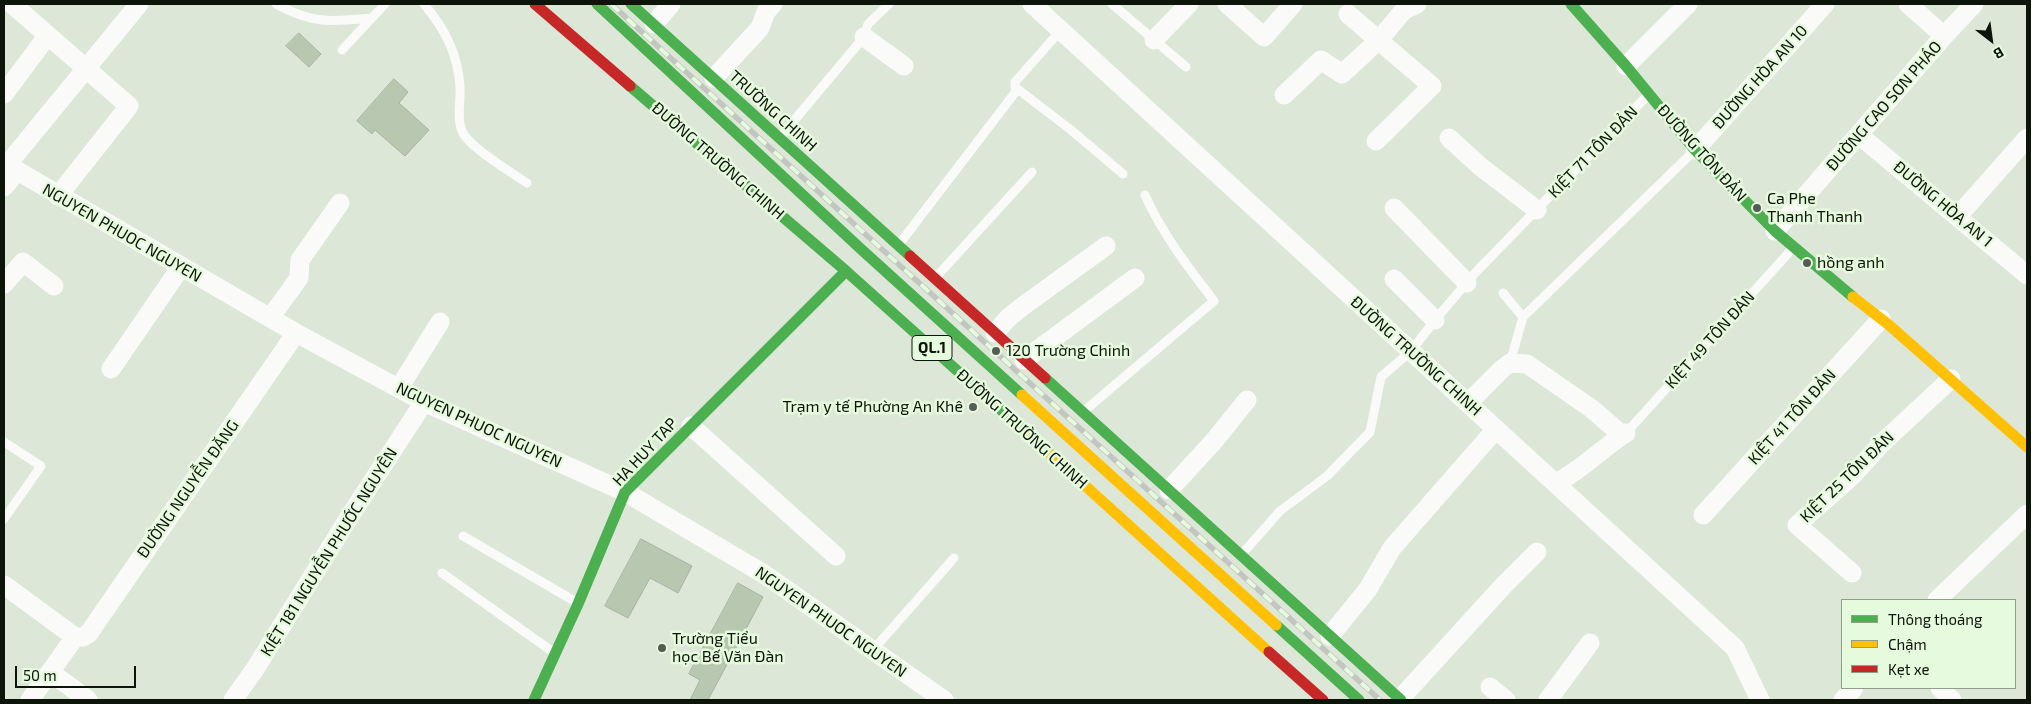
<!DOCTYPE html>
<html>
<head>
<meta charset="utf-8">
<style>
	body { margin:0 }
	#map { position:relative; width:2031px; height:704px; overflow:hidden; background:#dce7d7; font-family:"Exo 2",sans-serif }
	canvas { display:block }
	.frame { position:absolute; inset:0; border:5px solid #0d140a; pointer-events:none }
	.legend { position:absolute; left:1841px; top:599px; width:175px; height:90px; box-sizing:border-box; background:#e6fade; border:1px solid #8f9e89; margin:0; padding:6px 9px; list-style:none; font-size:15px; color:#0d140a }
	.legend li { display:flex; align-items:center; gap:10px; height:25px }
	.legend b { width:25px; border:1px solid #8f9e89 }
	.north { position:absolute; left:1966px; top:15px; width:50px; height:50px; -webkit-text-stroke:4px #e6fade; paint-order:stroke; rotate:150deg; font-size:14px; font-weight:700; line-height:20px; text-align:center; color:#0d140a }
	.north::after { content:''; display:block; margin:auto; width:18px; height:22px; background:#0d140a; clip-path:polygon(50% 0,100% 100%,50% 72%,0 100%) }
	.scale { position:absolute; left:15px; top:666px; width:121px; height:22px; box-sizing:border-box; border:2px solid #0d140a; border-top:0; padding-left:6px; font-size:15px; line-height:18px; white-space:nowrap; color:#0d140a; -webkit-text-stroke:4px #e6fade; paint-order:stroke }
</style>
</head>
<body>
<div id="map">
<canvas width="2031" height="704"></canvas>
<div class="frame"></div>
<ul class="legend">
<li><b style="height:6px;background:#4caf50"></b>Thông thoáng</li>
<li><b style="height:6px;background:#ffc107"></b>Chậm</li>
<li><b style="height:6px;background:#c62828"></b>Kẹt xe</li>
</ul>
<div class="north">B</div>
<div class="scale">50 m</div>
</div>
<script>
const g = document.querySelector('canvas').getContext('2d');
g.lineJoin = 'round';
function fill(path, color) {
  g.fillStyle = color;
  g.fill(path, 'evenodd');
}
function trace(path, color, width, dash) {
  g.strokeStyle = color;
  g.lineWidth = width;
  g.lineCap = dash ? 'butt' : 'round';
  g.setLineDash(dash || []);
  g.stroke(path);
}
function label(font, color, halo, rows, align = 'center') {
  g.font = font + ' "Exo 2",sans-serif';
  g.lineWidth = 5;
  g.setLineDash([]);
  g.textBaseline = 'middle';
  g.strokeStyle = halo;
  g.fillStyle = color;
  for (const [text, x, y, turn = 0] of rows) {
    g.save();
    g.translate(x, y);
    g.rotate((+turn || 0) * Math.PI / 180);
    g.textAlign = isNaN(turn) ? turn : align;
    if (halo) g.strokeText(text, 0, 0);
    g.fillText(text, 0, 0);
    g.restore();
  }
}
const building = new Path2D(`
	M 299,33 L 321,54 L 309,67 L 286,46 Z
	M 394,79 L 408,92 L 399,103 L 429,130 L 405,156 L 375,130 L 372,134 L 357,121 Z
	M 641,539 L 692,566 L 678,593 L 650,578 L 628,618 L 605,606 Z
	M 738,583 L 763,597 L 708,700 L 690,700 L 700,680 L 689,674 Z`);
fill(building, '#b7c7b0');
trace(building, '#a9b2a5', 1);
trace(new Path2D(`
	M 276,4 C 312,24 332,22 372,18
	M 424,4 C 445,29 458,54 460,87 C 461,101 456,120 463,133 C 471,148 511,172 527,183
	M 1112,4 L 1186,67
	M 1061,30 L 1015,82 L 1015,87 L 1071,130 L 1123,174
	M 342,50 L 385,4
	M 781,136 L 864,37 L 868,24 L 889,4
	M 900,243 L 1017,90
	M 937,276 L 1032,172
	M 1503,293 L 1523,317
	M 1510,363 L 1523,317 L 1693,152
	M 1084,411 L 1214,301 C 1188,267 1163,235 1145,195
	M 1626,433 L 1793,248
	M 4,442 L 41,466 L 4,519
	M 463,536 L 576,602
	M 1243,553 L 1280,511 L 1327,476 L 1370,432 L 1381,377 L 1411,351 L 1435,320 L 1475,273 L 1647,96
	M 442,573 L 553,652
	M 873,650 L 954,558`), '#fafbf9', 9);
trace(new Path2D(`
	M 12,4 L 129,106 L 58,196
	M 1032,4 L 1735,648 L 1760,700
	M 1227,4 L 1264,37 L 1293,4
	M 1908,4 L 1944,36
	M 1348,14 L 1432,86 L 1376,141
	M 654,24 L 671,4
	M 864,37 L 904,66
	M 1154,40 L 1189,4
	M 1626,66 L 1688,4
	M 714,78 L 760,28 L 766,12 L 773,4
	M 4,94 L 48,35
	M 1284,95 L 1321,60 L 1342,74 L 1379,40 L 1404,10 L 1417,4
	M 1859,135 L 2027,275
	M 1449,138 L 1481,167 L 1537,210
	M 1695,150 L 1825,4
	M 4,163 L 296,333 L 424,402 L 625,492 L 764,574 L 944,700
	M 7,165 L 139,4
	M 4,187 L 17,171
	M 1394,208 L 1467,283
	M 1958,216 L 2027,138
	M 1775,231 L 1944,36 L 1974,4
	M 1394,279 L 1435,320
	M 4,284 L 23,262 L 54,286
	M 270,318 L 299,278 L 300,260 L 340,203
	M 995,333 L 1008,318 L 1023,306 L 1106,246
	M 1024,360 L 1135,278
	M 111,369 L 181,267
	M 399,388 L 440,322
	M 1468,403 L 1502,369 L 1510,363 L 1527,364 L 1592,409 L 1622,435
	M 691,426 L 836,556
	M 1555,483 C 1581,471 1602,448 1626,433
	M 1169,490 L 1214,441 L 1247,400
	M 1703,515 L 1881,319
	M 1852,573 L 1797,525 L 1852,476 L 1881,444 L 1951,379
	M 4,585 L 75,637 L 83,637 L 89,633 L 296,333
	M 1937,600 L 2027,514
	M 1330,636 L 1368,589 L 1392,548 L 1496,429
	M 50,672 L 88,700
	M 1490,687 L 1506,700
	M 1940,688 L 1952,700
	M 1400,699 L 1503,586 L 1537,552
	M 30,700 L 75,637
	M 233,700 L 255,669 L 348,519 L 424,402
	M 1548,700 L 1590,643
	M 1843,700 L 1854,688`), '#fafbf9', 19);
trace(new Path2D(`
	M 597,4 L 862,250 L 1022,395
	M 631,4 L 910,256
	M 1571,4 L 1626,66 L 1695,150 L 1775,231 L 1853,297
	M 630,86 L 846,271 L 1029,435
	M 1045,378 L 1401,700
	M 1276,625 L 1359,700
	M 534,700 L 578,604 L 625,492 L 846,271`), '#4caf50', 11);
trace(new Path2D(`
	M 1853,297 L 1889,325 L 2027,447
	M 1022,395 L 1276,625
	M 1029,435 L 1269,652`), '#ffc107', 11);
trace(new Path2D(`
	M 535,4 L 630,86
	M 910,256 L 1045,378
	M 1269,652 L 1323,700`), '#c62828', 11);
const rail = new Path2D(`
	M 611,4 L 1380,700`);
trace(rail, '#c2c5c0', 5.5);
trace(rail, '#e6fade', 4, [11]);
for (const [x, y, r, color] of [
	[1757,208,5,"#555e52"],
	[1807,263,5,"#555e52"],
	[996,351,5,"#555e52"],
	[973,407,5,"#555e52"],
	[662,648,5,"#555e52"]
]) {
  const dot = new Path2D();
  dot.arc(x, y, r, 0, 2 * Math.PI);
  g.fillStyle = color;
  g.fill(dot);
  trace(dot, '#e6fade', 2);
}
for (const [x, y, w] of [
	[932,348,40]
]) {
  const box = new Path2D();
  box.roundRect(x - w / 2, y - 12.5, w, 25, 4);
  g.fillStyle = '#e6fade';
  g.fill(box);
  trace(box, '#0d140a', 1);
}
label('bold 15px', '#0d140a', null, [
	["QL.1",932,348]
]);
label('16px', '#0d140a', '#e6fade', [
	["ĐƯỜNG HÒA AN 10",1760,77,-48],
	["ĐƯỜNG CAO SƠN PHÁO",1884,106,-49],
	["TRƯỜNG CHINH",773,111,42],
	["KIỆT 71 TÔN ĐẢN",1593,152,-46],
	["ĐƯỜNG TÔN ĐẢN",1702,153,48],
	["ĐƯỜNG TRƯỜNG CHINH",718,161,41],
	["ĐƯỜNG HÒA AN 1",1943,204,40],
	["NGUYEN PHUOC NGUYEN",122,233,30],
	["KIỆT 49 TÔN ĐẢN",1710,340,-48],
	["ĐƯỜNG TRƯỜNG CHINH",1416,356,42],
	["KIỆT 41 TÔN ĐẢN",1792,417,-48],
	["NGUYEN PHUOC NGUYEN",479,425,25],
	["ĐƯỜNG TRƯỜNG CHINH",1022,429,42],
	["HA HUY TAP",645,452,-47],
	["KIỆT 25 TÔN ĐẢN",1847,477,-44],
	["ĐƯỜNG NGUYỄN ĐĂNG",188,489,-55],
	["KIỆT 181 NGUYỄN PHƯỚC NGUYÊN",329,552,-58],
	["NGUYEN PHUOC NGUYEN",831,622,35]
]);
label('16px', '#0d140a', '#e6fade', [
	["Ca Phe",1767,199],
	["Thanh Thanh",1767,217],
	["hồng anh",1817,263],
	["120 Trường Chinh",1006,351],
	["Trạm y tế Phường An Khê",963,407,"right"],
	["Trường Tiểu",672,639],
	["học Bế Văn Đàn",672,657]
], 'left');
</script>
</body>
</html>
